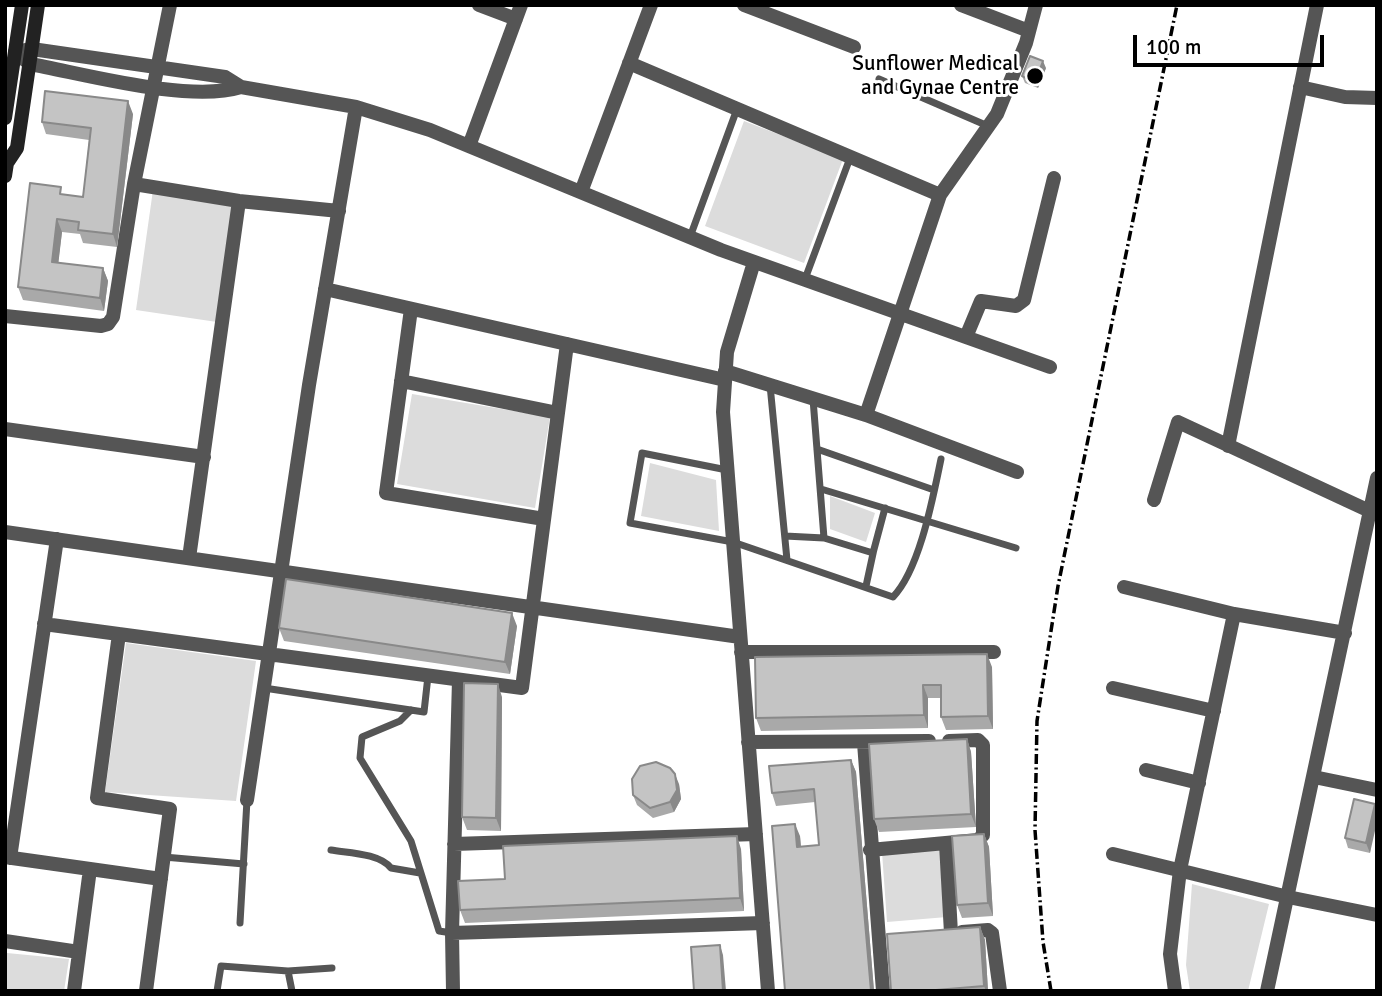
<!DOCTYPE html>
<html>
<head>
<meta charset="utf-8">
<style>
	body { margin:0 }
	#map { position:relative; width:1382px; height:996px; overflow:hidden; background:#fff; font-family:Signika,sans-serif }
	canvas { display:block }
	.frame { position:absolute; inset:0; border:7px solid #000; pointer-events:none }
	.scale { position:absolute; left:1133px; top:35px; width:191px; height:32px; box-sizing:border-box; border:4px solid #000; border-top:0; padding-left:9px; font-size:21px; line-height:24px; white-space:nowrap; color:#000; -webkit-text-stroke:5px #fff; paint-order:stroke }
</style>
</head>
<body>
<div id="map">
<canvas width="1382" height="996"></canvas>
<div class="frame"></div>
<div class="scale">100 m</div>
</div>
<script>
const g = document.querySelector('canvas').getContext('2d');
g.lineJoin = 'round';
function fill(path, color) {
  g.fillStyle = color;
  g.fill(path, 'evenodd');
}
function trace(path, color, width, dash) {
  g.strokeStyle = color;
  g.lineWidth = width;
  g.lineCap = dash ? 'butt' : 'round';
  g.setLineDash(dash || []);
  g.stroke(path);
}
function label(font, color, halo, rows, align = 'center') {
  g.font = font + ' Signika,sans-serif';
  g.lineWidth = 6;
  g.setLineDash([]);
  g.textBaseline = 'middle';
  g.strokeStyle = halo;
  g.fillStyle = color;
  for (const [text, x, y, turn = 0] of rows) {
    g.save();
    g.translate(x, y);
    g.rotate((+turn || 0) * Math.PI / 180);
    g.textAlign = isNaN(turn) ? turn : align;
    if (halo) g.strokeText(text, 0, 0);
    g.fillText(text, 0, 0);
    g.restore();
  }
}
fill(new Path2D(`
	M 744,121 L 843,159 L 804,263 L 705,226 Z
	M 153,190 L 233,201 L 217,322 L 136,310 Z
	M 412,394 L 550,417 L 535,508 L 397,484 Z
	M 650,463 L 716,480 L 719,531 L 641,516 Z
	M 830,496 L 875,513 L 866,542 L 830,529 Z
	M 126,643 L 256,661 L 236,801 L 105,792 Z
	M 941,848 L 947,917 L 887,922 L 882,852 Z
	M 1192,884 L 1269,904 L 1248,991 L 1190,991 L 1186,965 Z
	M 7,953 L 69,959 L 64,991 L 5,991 Z`), '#dcdcdc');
trace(new Path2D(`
	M 879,79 L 988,126
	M 690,237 L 737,109
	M 805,279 L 850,158
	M 770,385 L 787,560
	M 813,399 L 824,538
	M 817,449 L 934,490
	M 727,470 L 642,453 L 630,523 L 733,542 L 893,597 C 920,569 933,497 941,459
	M 821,489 L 1016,548
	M 785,536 L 824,538 L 873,553 L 885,508
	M 866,586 L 874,549
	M 264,688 L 424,712 L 428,676
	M 411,710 L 400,721 L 362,737 L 360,758 L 411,841 L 439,931 L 452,933
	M 331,850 C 348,853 379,853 391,868 L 420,873
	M 164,857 L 244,864
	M 240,923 L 247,800
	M 288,971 L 292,991
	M 217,991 L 221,966 L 288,971 L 332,968`), '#555', 7);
trace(new Path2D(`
	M 479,5 L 516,19
	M 744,5 L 854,47
	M 961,5 L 1029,31
	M 15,52 L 32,49 L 225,77 L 241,87 L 356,107 L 430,130 L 721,250 L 1050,367
	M 21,57 L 30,64 C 85,74 189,103 241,87
	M 629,63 L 940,195
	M 1300,87 L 1345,97 L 1377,98
	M 469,146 L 521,5
	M 134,184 L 239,201 L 339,211
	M 581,192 L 651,5
	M 754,262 L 727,352 L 723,412 L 768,991
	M 325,289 L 725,380
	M 411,309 L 386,493 L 544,519
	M 5,316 L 101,326 L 108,324 L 113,317 L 134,184 L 170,5
	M 966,337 L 981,301 L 1016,306 L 1024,300 L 1054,178
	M 725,371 L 866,415 L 1017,472
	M 401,381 L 558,413
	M 866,415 L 940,195 L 997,114 L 1026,43 L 1036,5
	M 5,429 L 204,457
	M 1228,446 L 1317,5
	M 1154,500 L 1178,422 L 1376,514
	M 5,532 L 740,637
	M 189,558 L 239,201
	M 1124,587 L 1234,614 L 1345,633
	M 44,624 L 522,688 L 567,344
	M 119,634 L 97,798 L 170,809 L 146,991
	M 741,652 L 994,652
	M 1113,688 L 1214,711
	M 748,742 L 929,741
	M 864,743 L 883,991
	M 1146,770 L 1199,783
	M 1314,777 L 1377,790
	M 247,800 L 309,385 L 356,107
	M 454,844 L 756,834
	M 946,844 L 951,933
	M 870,850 L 978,840 L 983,835 L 983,745 L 978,740 L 949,741
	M 1113,854 L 1288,897 L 1377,915
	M 5,857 L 161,879
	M 10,858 L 57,539
	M 962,932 L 988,930 L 992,933 L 1000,991
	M 452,933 L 763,923
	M 5,941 L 79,952
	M 74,991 L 90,869
	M 453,991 L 452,933 L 459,680
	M 1175,991 L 1170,954 L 1180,870 L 1234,614
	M 1267,991 L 1377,478`), '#555', 14);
trace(new Path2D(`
	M 5,118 L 22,5
	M 5,176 L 7,163 L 17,148 L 38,5`), '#222', 14);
trace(new Path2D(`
	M 1051,991 L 1043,942 L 1035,830 L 1037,721 L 1058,586 L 1177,5`), '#000', 3.5, [10, 3.5, 2, 3.5]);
fill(new Path2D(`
	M 1046,68 L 1038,88 L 1025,83 L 1022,76 Z
	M 133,114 L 117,247 L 83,243 L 80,234 L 62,232 L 58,263 L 103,268 L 108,281 L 104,311 L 23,300 L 18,287 L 64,195 L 83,197 L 89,140 L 46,134 L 42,122 Z
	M 517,626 L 510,674 L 284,641 L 279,628 Z
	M 992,667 L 993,729 L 946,730 L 941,717 L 941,698 L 928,698 L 928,728 L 761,731 L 756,718 Z
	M 502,697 L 501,831 L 467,830 L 462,817 Z
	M 967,739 L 971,752 L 976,827 L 879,832 L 874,819 Z
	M 851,760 L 856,772 L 874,991 L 785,991 L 800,836 L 801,847 L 819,845 L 815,802 L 776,806 L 772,793 Z
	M 679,784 L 681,799 L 674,812 L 653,818 L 637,805 L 633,795 Z
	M 1375,804 L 1370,853 L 1348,848 L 1345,838 Z
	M 984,834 L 989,847 L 993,916 L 962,918 L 957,905 Z
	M 741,849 L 744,911 L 465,923 L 460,910 L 505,879 Z
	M 980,927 L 985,940 L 988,991 L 891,991 Z`), '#a9a9a9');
fill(new Path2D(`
	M 1043,61 L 1046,68 L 1038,88 L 1035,82 Z
	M 128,101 L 133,114 L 117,247 L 113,234 Z
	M 57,219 L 62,232 L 57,275 L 52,262 Z
	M 103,268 L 108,281 L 104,311 L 100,298 Z
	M 512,613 L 517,626 L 510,674 L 505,662 Z
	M 987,654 L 992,667 L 993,729 L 988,716 Z
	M 498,684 L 502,697 L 501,831 L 496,818 Z
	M 923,685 L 928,698 L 928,728 L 924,715 Z
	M 967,739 L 971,752 L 976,827 L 971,814 Z
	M 851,760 L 856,772 L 874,991 L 871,991 Z
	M 675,774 L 679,784 L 681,799 L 674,812 L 670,802 Z
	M 1375,804 L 1377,808 L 1377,822 L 1370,853 L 1366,843 Z
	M 795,824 L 800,836 L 802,860 L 797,847 Z
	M 984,834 L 989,847 L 993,916 L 988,903 Z
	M 737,836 L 741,849 L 744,911 L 740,898 Z
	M 980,927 L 985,940 L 988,991 L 986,991 L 984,986 Z
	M 720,945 L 723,955 L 726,991 L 723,991 Z`), '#898989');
const building = new Path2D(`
	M 1030,56 L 1043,61 L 1035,82 L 1022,76 Z
	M 45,91 L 128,101 L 113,234 L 78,230 L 79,222 L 57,219 L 52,262 L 103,268 L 100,298 L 18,287 L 30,183 L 61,187 L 60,194 L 83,197 L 91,128 L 42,122 Z
	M 286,579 L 512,613 L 505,662 L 279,628 Z
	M 987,654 L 988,716 L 941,717 L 941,685 L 923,685 L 924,715 L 756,718 L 755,657 Z
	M 464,683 L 498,684 L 496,818 L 462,817 Z
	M 967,739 L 971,814 L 874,819 L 869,744 Z
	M 851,760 L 871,991 L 785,991 L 772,826 L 795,824 L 797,847 L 819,845 L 814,789 L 772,793 L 769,766 Z
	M 656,762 L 670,768 L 675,774 L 677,790 L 670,802 L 650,808 L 633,795 L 632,779 L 640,766 Z
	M 1354,799 L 1375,804 L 1366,843 L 1345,838 Z
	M 984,834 L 988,903 L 957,905 L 952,836 Z
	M 737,836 L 740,898 L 460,910 L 458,881 L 505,879 L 503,846 Z
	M 980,927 L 984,986 L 924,991 L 891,991 L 887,934 Z
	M 720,945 L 723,991 L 694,991 L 691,947 Z`);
fill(building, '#c4c4c4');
trace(building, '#898989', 2);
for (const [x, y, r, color] of [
	[1035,76,9,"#000"]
]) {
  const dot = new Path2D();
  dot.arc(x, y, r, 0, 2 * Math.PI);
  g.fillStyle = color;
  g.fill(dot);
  trace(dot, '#fff', 2.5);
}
label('21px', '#000', '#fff', [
	["Sunflower Medical",1019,64],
	["and Gynae Centre",1019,88]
], 'right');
</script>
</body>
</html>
